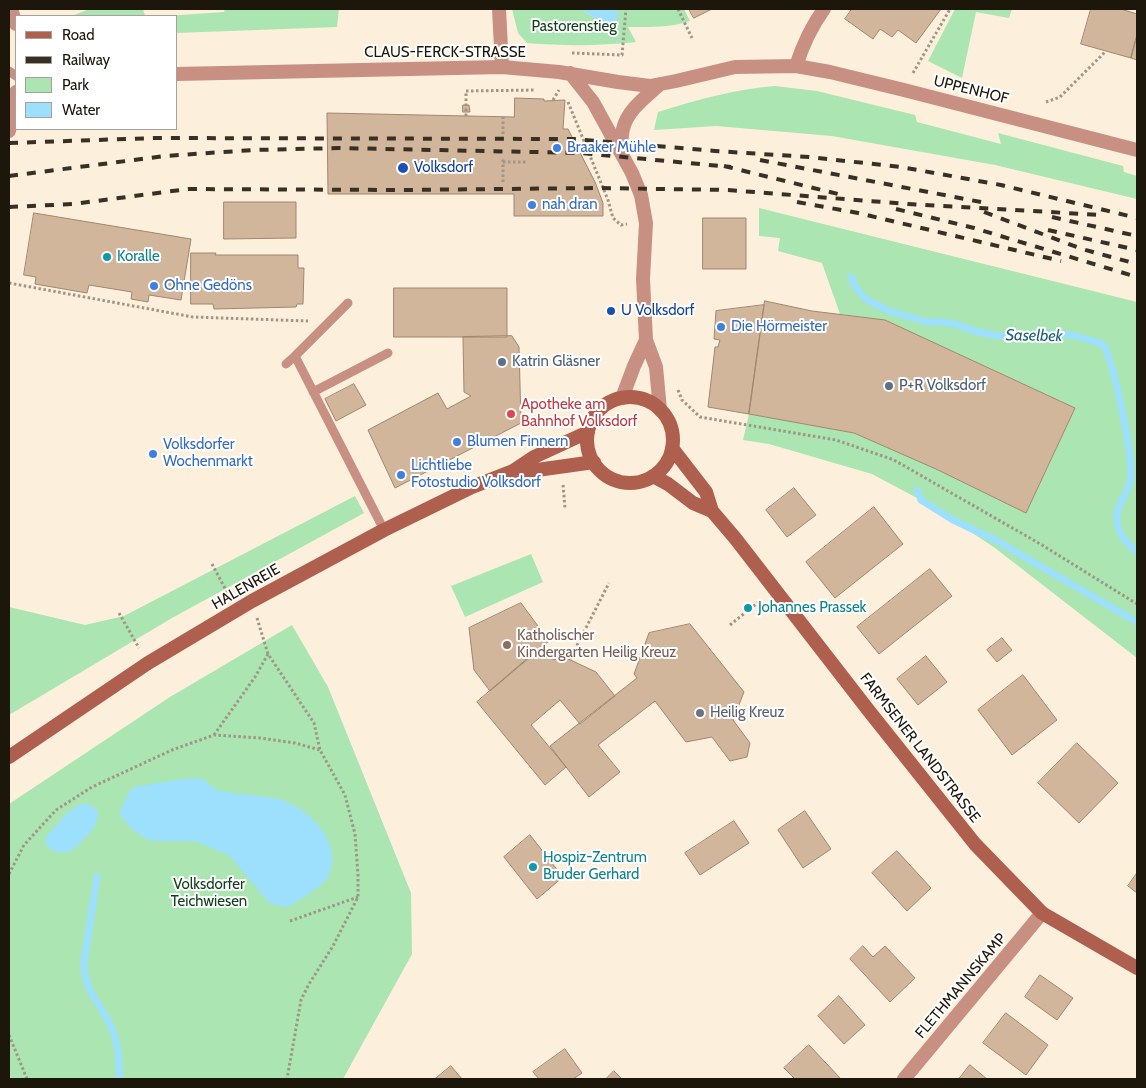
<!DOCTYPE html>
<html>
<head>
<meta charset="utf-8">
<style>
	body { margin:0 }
	#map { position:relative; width:1146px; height:1088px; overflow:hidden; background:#fcefdc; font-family:Cabin,sans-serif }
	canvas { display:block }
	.frame { position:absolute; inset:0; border:10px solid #1d160b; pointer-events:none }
	.legend { position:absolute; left:15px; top:15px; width:162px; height:115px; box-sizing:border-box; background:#fff; border:1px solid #a5a29d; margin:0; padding:6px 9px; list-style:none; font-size:15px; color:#1d160b }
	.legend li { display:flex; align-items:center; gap:10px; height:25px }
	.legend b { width:25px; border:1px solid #a5a29d }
</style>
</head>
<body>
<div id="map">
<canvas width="1146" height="1088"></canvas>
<div class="frame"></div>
<ul class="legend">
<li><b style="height:6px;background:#af5f4e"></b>Road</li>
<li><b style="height:6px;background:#383024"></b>Railway</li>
<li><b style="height:14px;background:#aae5b2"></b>Park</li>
<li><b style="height:14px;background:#9ce0fe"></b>Water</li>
</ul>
</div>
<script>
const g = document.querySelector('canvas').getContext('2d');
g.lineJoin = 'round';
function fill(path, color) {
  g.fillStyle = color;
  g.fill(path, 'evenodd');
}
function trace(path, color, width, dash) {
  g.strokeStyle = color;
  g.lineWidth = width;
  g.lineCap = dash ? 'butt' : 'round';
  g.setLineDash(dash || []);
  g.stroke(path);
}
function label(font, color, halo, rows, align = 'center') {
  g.font = font + ' Cabin,sans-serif';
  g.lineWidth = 4;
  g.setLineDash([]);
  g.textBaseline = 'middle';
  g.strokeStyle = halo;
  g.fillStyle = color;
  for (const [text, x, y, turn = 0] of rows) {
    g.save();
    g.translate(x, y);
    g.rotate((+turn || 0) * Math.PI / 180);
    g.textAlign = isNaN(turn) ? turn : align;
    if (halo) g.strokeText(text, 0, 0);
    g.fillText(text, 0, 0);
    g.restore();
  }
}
fill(new Path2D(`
	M 89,9 L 143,9 L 145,16 L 72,16 Z
	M 225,9 L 339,9 L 337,27 L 176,33 L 176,16 L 166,16 L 224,12 Z
	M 512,9 L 583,9 L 585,12 L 594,17 L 597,28 L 603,28 L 617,9 L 684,9 L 690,21 C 670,28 649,27 628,27 L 636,42 C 597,46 566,46 527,43 L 518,33 Z
	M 955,9 L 1012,9 L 1009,18 L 976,12 L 962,78 L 928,61 Z
	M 775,86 L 817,91 L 915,115 L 917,122 L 1001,144 L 998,133 L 1123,166 L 1124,172 L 1137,176 L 1137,199 L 995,165 L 832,136 L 716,126 L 654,130 L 658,112 C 697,100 734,89 775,86 Z
	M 759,208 L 1137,302 L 1137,658 L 995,548 L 932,506 L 872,474 L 769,444 L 743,440 L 749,414 L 854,433 L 936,469 L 1026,513 L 1075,408 L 885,320 L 840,314 L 822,263 L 778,251 L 780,238 L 759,236 Z
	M 355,496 L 364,513 L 172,618 L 9,715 L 9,607 L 85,625 L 124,616 Z
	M 531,554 L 543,582 L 465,617 L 451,586 Z
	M 292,625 L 328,687 L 411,893 L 412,954 L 343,1079 L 9,1079 L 9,804 L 170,697 Z`), '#aae5b2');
fill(new Path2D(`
	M 583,9 L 617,9 L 618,18 L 612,27 L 601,29 L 597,28 L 594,17 L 585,12 Z
	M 182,779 C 188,779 196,778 202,779 C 207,781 212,788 217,790 C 238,796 261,794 282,800 C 311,810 344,844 328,877 C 323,886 298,901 288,907 L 270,904 L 230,856 L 195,841 L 150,841 L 133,830 L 119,814 L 128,793 L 134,787 Z
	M 89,804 L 98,811 C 100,828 81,842 70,852 C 59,853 46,852 45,839 C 51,831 68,810 77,806 C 80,804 85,804 89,804 Z`), '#9ce0fe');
trace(new Path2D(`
	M 851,277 L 856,288 L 867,300 L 889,311 L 927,322 L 941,322 L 956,324 L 974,331 L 998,336 L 1040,336 L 1058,333 L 1080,337 L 1103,344 C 1114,363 1135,462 1130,482 C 1126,496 1115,507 1117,522 C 1118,535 1128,544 1137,552
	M 917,490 L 921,500 L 953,520 L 997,541 L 1137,622
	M 97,877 L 84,961 C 84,994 101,1002 112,1029 C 118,1044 120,1063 119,1079`), '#9ce0fe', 7);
const building = new Path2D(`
	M 689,9 L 712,9 L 694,18 Z
	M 852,9 L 941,9 L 916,43 L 898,30 L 892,37 L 880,29 L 873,39 L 845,19 Z
	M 1091,9 L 1121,9 L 1137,14 L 1137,35 L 1131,58 L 1081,44 Z
	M 1137,35 L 1137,60 L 1131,58 Z
	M 515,98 L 544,99 L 544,101 L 565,100 L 563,129 L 568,129 L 595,182 L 603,203 L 603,216 L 514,216 L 514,194 L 328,194 L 327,113 L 514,117 Z
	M 463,105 L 469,105 L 470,112 L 463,112 Z
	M 224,202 L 296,202 L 296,238 L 224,239 Z
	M 34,213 L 191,239 L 181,300 L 149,295 L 148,302 L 131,299 L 132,292 L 89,285 L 87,293 L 35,284 L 36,277 L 24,275 Z
	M 703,218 L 746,218 L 746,269 L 703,269 Z
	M 191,253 L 216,253 L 215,255 L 298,255 L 298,268 L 304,268 L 303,304 L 297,304 L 296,307 L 214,309 L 213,304 L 191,304 Z
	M 394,288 L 507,288 L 507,337 L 394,337 Z
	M 765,301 L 812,311 L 885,320 L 1075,408 L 1026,513 L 936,469 L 854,433 L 749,414 Z
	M 764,305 L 749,414 L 708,407 L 715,347 L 718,347 L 720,340 L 714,339 L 716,311 Z
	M 512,336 L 519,347 L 521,423 L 395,488 L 368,430 L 438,393 L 447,409 L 471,396 L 464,392 L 463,337 Z
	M 354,384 L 366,405 L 336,421 L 325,399 Z
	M 794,488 L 816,515 L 787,537 L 766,510 Z
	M 874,507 L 903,544 L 835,598 L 806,562 Z
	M 930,569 L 952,596 L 879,654 L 857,627 Z
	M 521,603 L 549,641 L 490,691 L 474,670 L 469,628 Z
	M 690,624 L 744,692 L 733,720 L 750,743 L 747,757 L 730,761 L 712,737 L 686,742 L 655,701 L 598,745 L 620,772 L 589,797 L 550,746 L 637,678 L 634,674 L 649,633 Z
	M 1002,638 L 1012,650 L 997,662 L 987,650 Z
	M 539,649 L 544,656 L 555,660 L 560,655 L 596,672 L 615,696 L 580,724 L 560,700 L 531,725 L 566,767 L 545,785 L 477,702 Z
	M 926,656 L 947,682 L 918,705 L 897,679 Z
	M 1023,675 L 1057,720 L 1012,755 L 978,710 Z
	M 1077,743 L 1118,783 L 1079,823 L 1038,783 Z
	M 805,811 L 831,849 L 803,868 L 778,830 Z
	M 734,821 L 749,843 L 700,875 L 685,853 Z
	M 530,835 L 563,877 L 537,899 L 504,857 Z
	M 897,851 L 931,888 L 907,911 L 872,873 Z
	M 1137,873 L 1137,893 L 1128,886 Z
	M 863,946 L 873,957 L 885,946 L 915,978 L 890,1002 L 850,959 Z
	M 1040,975 L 1073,998 L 1057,1020 L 1025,997 Z
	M 839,996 L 865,1025 L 844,1044 L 818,1016 Z
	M 1006,1013 L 1048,1045 L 1026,1075 L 983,1043 Z
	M 809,1045 L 841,1079 L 795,1079 L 784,1068 Z
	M 565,1049 L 582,1073 L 573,1079 L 539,1079 L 533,1072 Z
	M 970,1065 L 987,1079 L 959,1079 Z
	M 451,1066 L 462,1079 L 435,1079 Z
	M 614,1071 L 622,1079 L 606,1079 Z`);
fill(building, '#d1b69c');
trace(building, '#a0866e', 1);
trace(new Path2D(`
	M 678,9 L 692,38
	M 572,53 L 622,55 L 626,9
	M 913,73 L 950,9
	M 553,100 L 559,90
	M 568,102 L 608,200 L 613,218 L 621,225 L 627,224
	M 1046,102 L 1060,97 L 1106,51
	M 466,116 L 466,91 L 535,90
	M 503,134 L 503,117
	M 503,162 L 527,162
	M 503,182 L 503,158
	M 9,283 L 193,317 L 308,321
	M 678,390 L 682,400 L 700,417 L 836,440 L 894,460 L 1042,545 L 1137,604
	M 563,485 L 565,508
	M 212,564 L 228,594
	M 119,613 L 139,648
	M 257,618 L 268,654 L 314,723 L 320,750 L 345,795 L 355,834 L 358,875 L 358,897 L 333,946 L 309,984 L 301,1000 L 287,1079
	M 730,625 L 761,600
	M 570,659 L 609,583
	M 214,735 L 255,677 L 268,654
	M 9,874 L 24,845 L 56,810 L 92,787 L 172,750 L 214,735 L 260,738 L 295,743 L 320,750
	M 290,921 L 358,897
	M 9,1035 L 27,1079`), '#a09686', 3, [2.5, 2.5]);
trace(new Path2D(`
	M 9,71 L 16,76
	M 295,356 L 348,303
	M 286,364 L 295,356 L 384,530
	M 313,392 L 388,353`), '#c89083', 9);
trace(new Path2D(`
	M 499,9 L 502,67
	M 796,66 C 803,44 811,27 824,9
	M 904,1079 L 1042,913`), '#c89083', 14);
trace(new Path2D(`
	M 11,9 L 16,24
	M 570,73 L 593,102 L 632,173 L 641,195 L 646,223 L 643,279 L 646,340 L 656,367 L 660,410
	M 176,74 L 502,67 L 559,72 L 618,82 L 650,86 L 676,81 L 735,67 L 796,66 L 830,72 L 904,90 L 1137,150
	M 9,131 L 16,92
	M 621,152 C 622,145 621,136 623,129 C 627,110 647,96 660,84
	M 622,398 L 634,366 L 646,340`), '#c89083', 14);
trace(new Path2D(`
	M587 440a43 43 0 1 1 86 0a43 43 0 1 1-86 0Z
	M 672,448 L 706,492 L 712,511 L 735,538 L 869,711 L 975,844 L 1042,913 L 1137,968
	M 514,471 L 537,470 L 594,462
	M 653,476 L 668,484 L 693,503 L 712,511
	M 9,757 L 148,663 L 252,601 L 384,530 L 472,487 L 513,471 L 534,457 L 588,432`), '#af5f4e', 14);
trace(new Path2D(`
	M 9,143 L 155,138 L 574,139 L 715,151 L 809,157 L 901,167 L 1001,185 L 1137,218
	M 760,160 L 986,203
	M 724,166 L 838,194
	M 9,176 L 165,156 L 253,150 L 339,148 L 581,153 L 731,167
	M 797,202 L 858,213 L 1061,261
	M 9,207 L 73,204 L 188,189 L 403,190 L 597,188 L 728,190 L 908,204 L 1102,215
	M 896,209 L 974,228 L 1137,277
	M 984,212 L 1082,249 L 1137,264
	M 1052,217 L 1137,236
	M 1048,230 L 1137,250`), '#383024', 4, [9, 9]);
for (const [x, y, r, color] of [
	[557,148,5,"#3f7fe0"],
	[403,168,6,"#1a4fb4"],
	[532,205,5,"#3f7fe0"],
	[107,257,5,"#0f9aa8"],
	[154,286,5,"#3f7fe0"],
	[611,311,5,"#1a4fb4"],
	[721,327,5,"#3f7fe0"],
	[502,362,5,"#5c6f8a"],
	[889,386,5,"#5c6f8a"],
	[511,414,5,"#e0444e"],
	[457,442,5,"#3f7fe0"],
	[153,454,5,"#3f7fe0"],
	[401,475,5,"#3f7fe0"],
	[748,608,5,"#0f9aa8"],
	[507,645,5,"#8d6e63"],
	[700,713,5,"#6b7280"],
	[533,867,5,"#0f9aa8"]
]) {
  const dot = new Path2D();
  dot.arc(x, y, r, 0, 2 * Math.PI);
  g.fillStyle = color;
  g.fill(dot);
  trace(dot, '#fff', 2);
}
label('15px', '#12401d', '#fff', [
	["Pastorenstieg",574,27],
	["Volksdorfer",209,885],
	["Teichwiesen",209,902]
]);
label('15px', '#1d160b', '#fff', [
	["CLAUS-FERCK-STRASSE",445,53],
	["UPPENHOF",971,90,14],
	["HALENREIE",246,587,-30],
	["FARMSENER LANDSTRASSE",920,748,52],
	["FLETHMANNSKAMP",961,986,-50]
]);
label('15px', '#366cbe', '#fff', [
	["Braaker Mühle",567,148],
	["nah dran",542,205],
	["Ohne Gedöns",164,286],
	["Die Hörmeister",731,327],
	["Blumen Finnern",467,442],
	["Volksdorfer",163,445],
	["Wochenmarkt",163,462],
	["Lichtliebe",411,466],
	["Fotostudio Volksdorf",411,483]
], 'left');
label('15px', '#164399', '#fff', [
	["Volksdorf",414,168],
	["U Volksdorf",621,311]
], 'left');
label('15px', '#0d838f', '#fff', [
	["Koralle",117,257],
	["Johannes Prassek",758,608],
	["Hospiz-Zentrum",543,858],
	["Bruder Gerhard",543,875]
], 'left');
label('15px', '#4e5e75', '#fff', [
	["Katrin Gläsner",512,362],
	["P+R Volksdorf",899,386]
], 'left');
label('15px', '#be3a42', '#fff', [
	["Apotheke am",521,405],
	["Bahnhof Volksdorf",521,422]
], 'left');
label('15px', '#785e54', '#fff', [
	["Katholischer",517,636],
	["Kindergarten Heilig Kreuz",517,653]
], 'left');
label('15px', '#5b616d', '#fff', [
	["Heilig Kreuz",710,713]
], 'left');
label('italic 16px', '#1b6079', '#fff', [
	["Saselbek",1034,336,1]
]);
</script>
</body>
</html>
